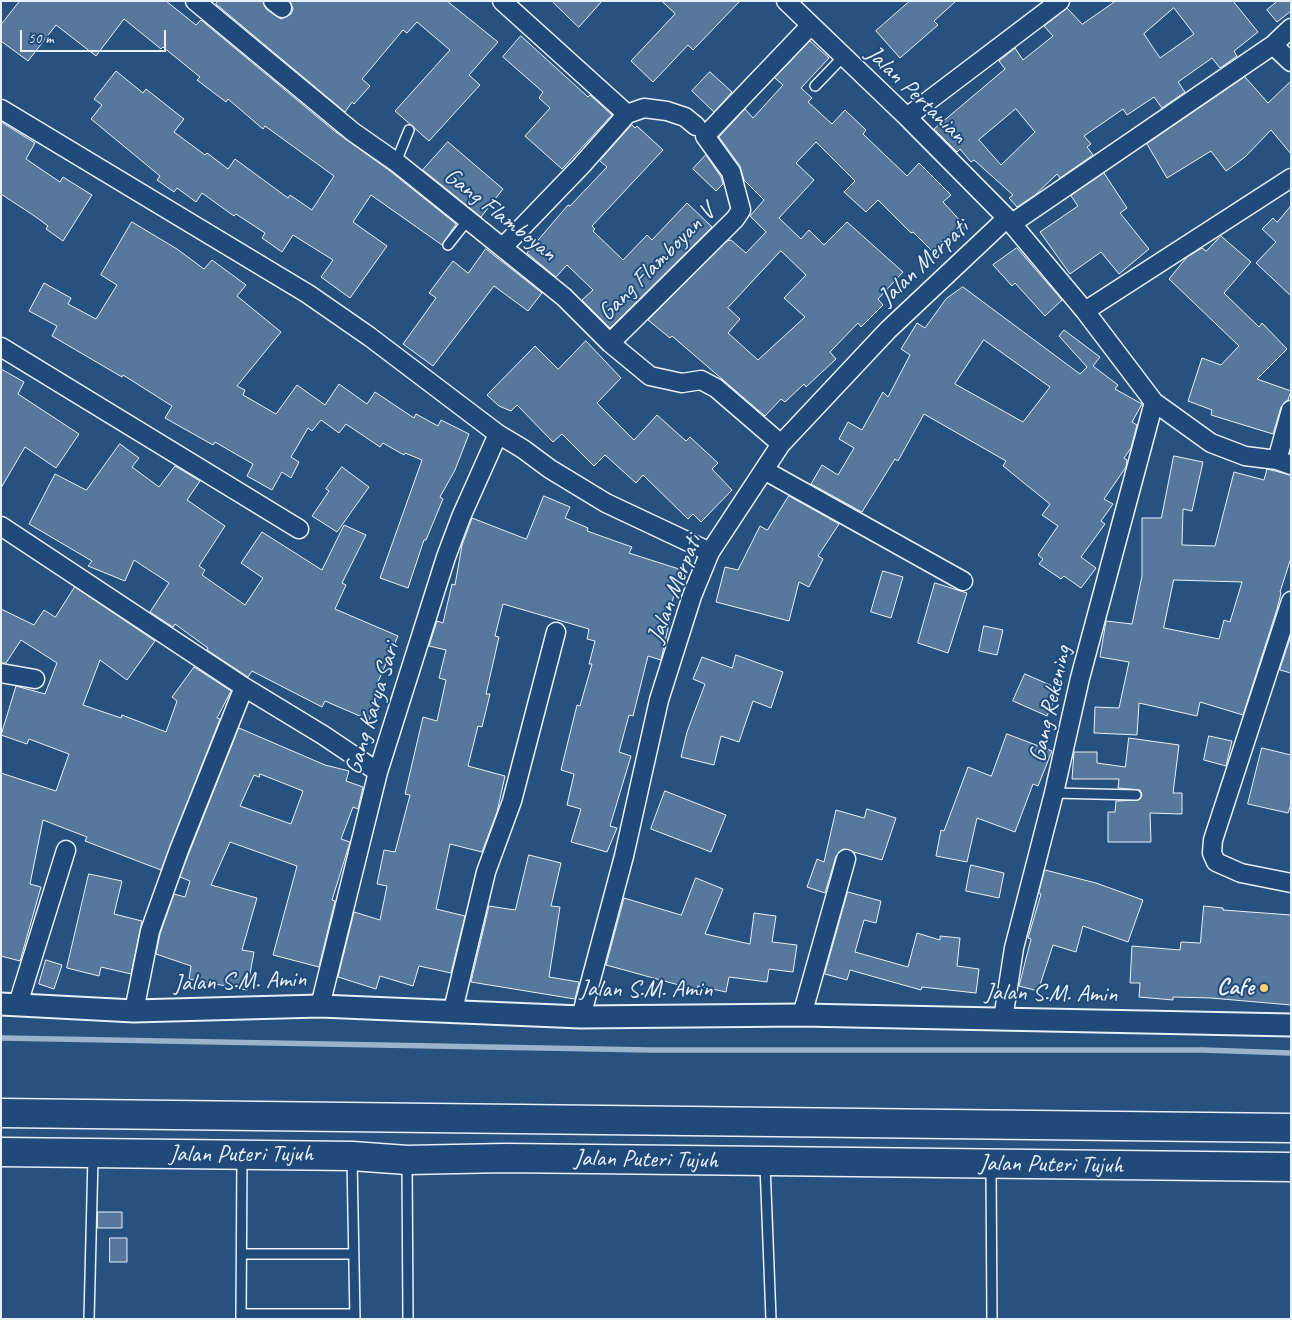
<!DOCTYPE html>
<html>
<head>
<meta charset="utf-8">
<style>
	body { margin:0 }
	#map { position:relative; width:1292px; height:1320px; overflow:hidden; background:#27517f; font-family:Caveat,sans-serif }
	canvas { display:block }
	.frame { position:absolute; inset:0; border:2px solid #e8f1f8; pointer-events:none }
	.scale { position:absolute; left:20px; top:30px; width:146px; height:22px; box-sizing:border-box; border:2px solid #e8f1f8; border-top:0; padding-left:6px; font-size:15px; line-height:18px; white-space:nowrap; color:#e8f1f8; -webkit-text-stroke:4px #1f4a7a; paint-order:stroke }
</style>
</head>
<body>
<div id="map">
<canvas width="1292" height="1320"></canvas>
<div class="frame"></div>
<div class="scale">50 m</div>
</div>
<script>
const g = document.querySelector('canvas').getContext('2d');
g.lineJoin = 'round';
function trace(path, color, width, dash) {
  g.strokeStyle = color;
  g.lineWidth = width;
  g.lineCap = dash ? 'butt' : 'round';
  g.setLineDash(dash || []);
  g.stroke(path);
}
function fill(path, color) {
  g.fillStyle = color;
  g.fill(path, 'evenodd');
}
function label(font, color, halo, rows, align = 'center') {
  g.font = font + ' Caveat,sans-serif';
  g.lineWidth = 4;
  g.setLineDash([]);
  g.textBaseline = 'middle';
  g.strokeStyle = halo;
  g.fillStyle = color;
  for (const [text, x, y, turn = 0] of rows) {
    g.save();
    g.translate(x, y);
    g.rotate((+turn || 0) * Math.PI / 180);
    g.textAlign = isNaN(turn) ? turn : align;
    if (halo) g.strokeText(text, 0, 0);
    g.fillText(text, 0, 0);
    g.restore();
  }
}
trace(new Path2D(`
	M 1,1038 L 650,1050 L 1203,1050 L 1291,1053`), '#9db3c9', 5.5);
const building = new Path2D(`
	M 20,1 L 166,1 L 196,25 L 201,20 L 333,130 L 390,171 L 456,224 L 442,245 L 371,195 L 353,222 L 387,246 L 350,298 L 321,277 L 333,260 L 293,235 L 282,252 L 262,238 L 265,233 L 236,214 L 234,216 L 202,193 L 196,202 L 177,188 L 174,192 L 157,180 L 160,176 L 91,119 L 102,105 L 94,99 L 116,71 L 143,93 L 146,89 L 184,119 L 174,132 L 205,155 L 207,153 L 228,169 L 235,159 L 288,198 L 290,195 L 312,210 L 334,176 L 265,126 L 263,129 L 228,99 L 226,102 L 197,80 L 200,77 L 163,47 L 161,49 L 124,19 L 96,56 L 56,25 L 28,61 L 1,41 L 1,25 Z
	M 218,1 L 263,1 L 266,9 L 281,19 L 291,14 L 293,9 L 290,1 L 447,1 L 498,42 L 469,75 L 480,85 L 429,141 L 395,111 L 450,50 L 417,22 L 407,33 L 403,30 L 362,79 L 370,86 L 354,104 L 352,102 L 345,112 L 216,4 Z
	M 552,1 L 602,1 L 579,27 Z
	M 662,1 L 740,1 L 693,50 L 688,45 L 653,82 L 631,61 L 675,14 Z
	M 910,1 L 956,1 L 934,21 L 938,25 L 900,58 L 876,31 Z
	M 1116,1 L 1233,1 L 1258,32 L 1234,51 L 1237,56 L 1220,68 L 1212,58 L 1178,82 L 1185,92 L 1162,108 L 1154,97 L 1127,115 L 1123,109 L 1084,136 L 1091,144 L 1087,147 L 1093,155 L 1060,178 L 1057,174 L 1035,195 L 1017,207 L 1009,198 L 1013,195 L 974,160 L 971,162 L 960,149 L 957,152 L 934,129 L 1005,69 L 999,61 L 1015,48 L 1023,60 L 1053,36 L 1044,26 L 1067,8 L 1082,24 ZM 1174,8 L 1194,34 L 1160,58 L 1144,34 ZM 1016,109 L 1035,132 L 1001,165 L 979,140 Z
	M 1278,1 L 1291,1 L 1291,11 L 1277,22 L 1267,10 Z
	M 521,36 L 588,97 L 590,95 L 612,115 L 562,169 L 525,136 L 550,108 L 539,98 L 543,92 L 503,57 Z
	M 810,41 L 829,58 L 801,88 L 812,98 L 808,102 L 832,124 L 845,110 L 866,130 L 863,134 L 907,176 L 919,163 L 951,195 L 943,202 L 965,226 L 948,241 L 945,238 L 932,251 L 913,232 L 911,233 L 878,200 L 866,212 L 844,192 L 855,181 L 816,142 L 796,163 L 814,180 L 779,218 L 801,239 L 809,230 L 824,245 L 847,222 L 903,272 L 878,299 L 883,305 L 861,327 L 858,323 L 830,352 L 836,359 L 806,387 L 804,384 L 785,402 L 781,399 L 765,416 L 672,336 L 670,338 L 648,320 L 727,241 L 731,240 L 746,253 L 766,232 L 750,216 L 764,200 L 744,180 L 740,166 L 719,137 L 745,109 L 753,118 L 783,85 L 775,78 ZM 781,251 L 806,275 L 784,298 L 805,317 L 758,360 L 728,333 L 740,319 L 728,308 Z
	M 710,72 L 732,92 L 714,112 L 692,91 Z
	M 1245,77 L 1268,103 L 1291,81 L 1291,154 L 1271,130 L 1245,157 L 1226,171 L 1211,151 L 1167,178 L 1147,144 Z
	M 1,122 L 35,143 L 26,159 L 60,182 L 63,177 L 92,195 L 63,241 L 46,229 L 48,226 L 36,217 L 1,194 Z
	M 632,125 L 635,128 L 637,126 L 663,150 L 592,226 L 595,229 L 593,231 L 623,260 L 647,235 L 652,240 L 687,203 L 712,227 L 610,328 L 582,300 L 593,290 L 567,265 L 556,277 L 527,253 L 568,205 L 570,206 L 607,167 L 600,161 Z
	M 448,142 L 503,189 L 481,217 L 423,170 Z
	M 706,155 L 721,177 L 723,184 L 716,191 L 693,169 Z
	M 1104,173 L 1127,208 L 1120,213 L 1149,249 L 1119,274 L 1101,252 L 1070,274 L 1040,232 L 1078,206 L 1071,196 Z
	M 1291,206 L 1291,296 L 1256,263 L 1276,242 L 1262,229 L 1273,218 L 1277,222 Z
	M 132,222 L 177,249 L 204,269 L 212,260 L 246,285 L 237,296 L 281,332 L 237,386 L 245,390 L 243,395 L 276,414 L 297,385 L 325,405 L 339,384 L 367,404 L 375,392 L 414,418 L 416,414 L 438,426 L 441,420 L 469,434 L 455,470 L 440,497 L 443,499 L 426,540 L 424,540 L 408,588 L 380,578 L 422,460 L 405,453 L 404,455 L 383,443 L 380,447 L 346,424 L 339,433 L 321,420 L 312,431 L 308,428 L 291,457 L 299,462 L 291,478 L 282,472 L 272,490 L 247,476 L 253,464 L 215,442 L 213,445 L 165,418 L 172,406 L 123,375 L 122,377 L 52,336 L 57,326 L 29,311 L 44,283 L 71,298 L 68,304 L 96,319 L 117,285 L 101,275 Z
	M 1221,236 L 1251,262 L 1224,293 L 1259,327 L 1262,323 L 1287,349 L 1257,379 L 1291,391 L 1288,400 L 1281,407 L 1273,434 L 1211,415 L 1212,410 L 1188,401 L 1202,358 L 1221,365 L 1239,346 L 1169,279 L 1187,257 L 1202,248 L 1206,251 Z
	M 1017,248 L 1062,300 L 1045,316 L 1015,283 L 1012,286 L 993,265 Z
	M 486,249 L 542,293 L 528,311 L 494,286 L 433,366 L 403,344 L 436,298 L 429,293 L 453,261 L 468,273 Z
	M 963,287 L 1080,374 L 1087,367 L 1059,336 L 1064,330 L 1100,357 L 1093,366 L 1118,385 L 1115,389 L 1142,404 L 1132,422 L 1137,425 L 1131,448 L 1124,458 L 1127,460 L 1126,467 L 1104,499 L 1113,504 L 1101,521 L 1105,524 L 1081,557 L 1096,568 L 1081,588 L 1064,576 L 1061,579 L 1039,564 L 1043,559 L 1038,555 L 1058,526 L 1042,515 L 1050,504 L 1003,466 L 1006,461 L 924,414 L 898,461 L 895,459 L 862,512 L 811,484 L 822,465 L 838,475 L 854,448 L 839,439 L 848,422 L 862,430 L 883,392 L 888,397 L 910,355 L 901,349 L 917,323 L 925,328 L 946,299 ZM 984,340 L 1050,387 L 1023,422 L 955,384 Z
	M 586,341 L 621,378 L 597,403 L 634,440 L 657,415 L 686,441 L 690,437 L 718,463 L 712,469 L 732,490 L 701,522 L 693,514 L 688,519 L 643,475 L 636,483 L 605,455 L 594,466 L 562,434 L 553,442 L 517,405 L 511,411 L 499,406 L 487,395 L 535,346 L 558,369 Z
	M 1,369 L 24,382 L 18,394 L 79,434 L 56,468 L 25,447 L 1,488 Z
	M 120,444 L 139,458 L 132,467 L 159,487 L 175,466 L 200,481 L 187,500 L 225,526 L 199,566 L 205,570 L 202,575 L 245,605 L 263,578 L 241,563 L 262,532 L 322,570 L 344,525 L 366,535 L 342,583 L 346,585 L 335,609 L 398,636 L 378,682 L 385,685 L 369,720 L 325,701 L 322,707 L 252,671 L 248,677 L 207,650 L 208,648 L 175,624 L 173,627 L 150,612 L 169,583 L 134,560 L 125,581 L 88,566 L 92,561 L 29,524 L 55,474 L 86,490 Z
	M 1174,456 L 1203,462 L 1192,511 L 1183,509 L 1182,545 L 1215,546 L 1234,472 L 1264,480 L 1267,469 L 1291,475 L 1291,558 L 1280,592 L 1281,593 L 1277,609 L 1243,715 L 1200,702 L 1197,716 L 1139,703 L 1137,735 L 1094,733 L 1095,707 L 1119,708 L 1129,662 L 1100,657 L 1106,621 L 1132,624 L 1142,576 L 1142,518 L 1161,518 ZM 1174,580 L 1242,582 L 1230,622 L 1224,620 L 1219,639 L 1164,628 Z
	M 342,467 L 369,487 L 337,532 L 312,516 L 329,491 L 326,489 Z
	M 544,496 L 570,507 L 565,518 L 588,528 L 587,531 L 632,547 L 629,553 L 682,570 L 671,605 L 673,605 L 661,660 L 648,656 L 633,716 L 629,715 L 619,752 L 631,756 L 610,826 L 617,828 L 607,852 L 571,842 L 581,809 L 567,805 L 574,774 L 561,770 L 577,705 L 580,706 L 592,664 L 589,664 L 595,641 L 587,639 L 589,629 L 503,604 L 495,636 L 499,637 L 486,694 L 490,694 L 482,727 L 478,726 L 468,766 L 505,776 L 497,812 L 482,852 L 450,844 L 436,909 L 465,916 L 451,973 L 419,966 L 413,986 L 380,976 L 376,989 L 338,977 L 354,912 L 380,920 L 387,886 L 377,884 L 384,850 L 395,852 L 410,795 L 405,794 L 423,717 L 437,721 L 446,680 L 439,678 L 446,650 L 429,646 L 437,621 L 443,623 L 452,584 L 455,585 L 462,545 L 471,521 L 472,518 L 526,539 Z
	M 789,496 L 839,524 L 818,556 L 823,559 L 809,587 L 799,582 L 789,621 L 716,602 L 725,567 L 738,570 L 760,526 L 767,530 Z
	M 883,571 L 903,577 L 891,618 L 871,612 Z
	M 935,583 L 967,593 L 948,653 L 918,643 Z
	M 75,587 L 155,641 L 127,680 L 100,660 L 83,705 L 121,718 L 122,715 L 166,732 L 177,701 L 172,697 L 194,667 L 231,691 L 217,718 L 220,719 L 161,870 L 85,841 L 87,837 L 43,820 L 30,884 L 41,887 L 20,961 L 1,956 L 1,773 L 56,791 L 69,754 L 29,739 L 27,744 L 1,735 L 16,686 L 45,694 L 57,663 L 21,640 L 6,663 L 1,663 L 1,609 L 34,625 L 44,610 L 55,617 Z
	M 984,626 L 1003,630 L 997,655 L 979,651 Z
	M 1291,636 L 1291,673 L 1280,670 Z
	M 736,655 L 783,672 L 771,708 L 753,701 L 739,742 L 721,736 L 714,765 L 681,757 L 687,732 L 705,684 L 693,679 L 702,657 L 732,668 Z
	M 1025,674 L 1059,689 L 1047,716 L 1013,701 Z
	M 239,728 L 325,765 L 349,771 L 346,781 L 363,787 L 358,809 L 353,807 L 341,839 L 350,842 L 332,900 L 335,901 L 319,967 L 273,955 L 297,866 L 230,842 L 211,885 L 257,898 L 242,950 L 254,952 L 247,990 L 189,979 L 191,966 L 156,954 L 160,934 L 174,894 L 185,897 L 190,881 L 180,877 ZM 260,774 L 303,791 L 291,824 L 240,806 L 254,775 L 259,777 Z
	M 1007,734 L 1052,751 L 1038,786 L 1033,784 L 1015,832 L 977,818 L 967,862 L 936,856 L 941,830 L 944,831 L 968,767 L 991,776 Z
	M 1209,736 L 1232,741 L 1226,766 L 1204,760 Z
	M 1129,738 L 1179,745 L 1173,793 L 1182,793 L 1182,814 L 1150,813 L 1151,842 L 1108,842 L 1108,812 L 1115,812 L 1116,801 L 1139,800 L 1142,795 L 1140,790 L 1118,788 L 1119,779 L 1072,779 L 1074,752 L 1097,752 L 1097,763 L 1125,767 Z
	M 1262,748 L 1291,755 L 1291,804 L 1288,813 L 1248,804 Z
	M 665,791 L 726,815 L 711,852 L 651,829 Z
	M 867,809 L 896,818 L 882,860 L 843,849 L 836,856 L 825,893 L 807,887 L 817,859 L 824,862 L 836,810 L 864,818 Z
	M 529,855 L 561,863 L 551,906 L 560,907 L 549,977 L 579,982 L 575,999 L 471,982 L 489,906 L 515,910 Z
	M 971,865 L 1004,873 L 999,898 L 966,891 Z
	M 1045,870 L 1096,883 L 1143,900 L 1128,942 L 1083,926 L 1076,952 L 1053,945 L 1038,991 L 1019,986 L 1031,939 L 1028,938 L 1041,894 L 1039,893 Z
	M 89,874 L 122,881 L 114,914 L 142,921 L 131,974 L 101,967 L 99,976 L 67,968 Z
	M 696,878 L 723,889 L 705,934 L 750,944 L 754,913 L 776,916 L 772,942 L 797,945 L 793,972 L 769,969 L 767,982 L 729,977 L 726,992 L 698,986 L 697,990 L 606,965 L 624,898 L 681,915 Z
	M 848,892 L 881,901 L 876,923 L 864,920 L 855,952 L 908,967 L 917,933 L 940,940 L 940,936 L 960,938 L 957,966 L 979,969 L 976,993 L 922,987 L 921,990 L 850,970 L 847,980 L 825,974 Z
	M 1204,906 L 1223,908 L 1223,910 L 1291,915 L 1291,1005 L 1211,998 L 1173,997 L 1173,1000 L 1139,997 L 1140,983 L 1130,983 L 1132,946 L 1180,950 L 1181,942 L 1200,943 Z
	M 46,960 L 62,965 L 54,989 L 39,984 Z
	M 98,1212 L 122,1212 L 122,1228 L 98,1228 Z
	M 110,1238 L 127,1238 L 127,1262 L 110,1262 Z`);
fill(building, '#57789d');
trace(building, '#e8f1f8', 1);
const service = new Path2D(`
	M 815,86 L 843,57
	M 396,162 L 409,130
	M 448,245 L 467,221
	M 1054,793 L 1136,795
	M 352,1159 L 355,1319
	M 407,1162 L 408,1319
	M 765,1164 L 771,1319
	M 991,1167 L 992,1319
	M 242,1254 L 354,1254
	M 241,1314 L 355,1314
	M 89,1319 L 93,1157
	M 241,1319 L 242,1157`);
const minor = new Path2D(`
	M 195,1 L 353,132 L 396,162 L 564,297 L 610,343 L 650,376 L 682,383 L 701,380 L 716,388 L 781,444
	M 273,1 L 282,8
	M 502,1 L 627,114
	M 786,1 L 907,117 L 1007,218 L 1085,311 L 1154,402 L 1211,443 L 1245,456 L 1277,460 L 1291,465
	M 1273,45 L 1291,62
	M 1,109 L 308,294 L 370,337 L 498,434 L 523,449 L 550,469 L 606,503 L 710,552
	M 907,117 L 1060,1
	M 1011,224 L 1273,45 L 1291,28
	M 503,247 L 581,166 L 627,114 L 644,108 L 667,111 L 685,117 L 696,126
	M 1085,311 L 1291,178
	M 610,343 L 735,219 L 741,210 L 731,172 L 705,136 L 811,25
	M 1,347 L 299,529
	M 1277,460 L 1291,410
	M 764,470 L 963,581
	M 1,526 L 244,687 L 323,735 L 378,772
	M 1291,601 L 1213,840 L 1212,853 L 1216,862 L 1241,873 L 1291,883
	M 1,673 L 35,679
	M 18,1004 L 66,850
	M 320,1006 L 378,772 L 446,557 L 461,517 L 498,434
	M 453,1010 L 486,872 L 512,801 L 556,632
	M 134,1011 L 150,931 L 179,850 L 244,687
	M 802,1015 L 846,859
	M 581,1017 L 624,856 L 659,700 L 692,596 L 710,552 L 781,444 L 888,330 L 1007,218
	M 1003,1019 L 1014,948 L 1054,793 L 1080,678 L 1154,402`);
const tertiary = new Path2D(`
	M 1,1004 L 134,1011 L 320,1006 L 581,1017 L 802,1015 L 1291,1025`);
const trunk = new Path2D(`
	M 1,1113 L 1291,1128
	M 1,1152 L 352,1156 L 407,1160 L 505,1158 L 1291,1167`);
trace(service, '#e8f1f8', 12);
trace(minor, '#e8f1f8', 21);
trace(tertiary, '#e8f1f8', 25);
trace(trunk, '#e8f1f8', 31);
trace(service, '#1f4a7a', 9);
trace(minor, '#1f4a7a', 18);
trace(tertiary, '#1f4a7a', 21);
trace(trunk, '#1f4a7a', 28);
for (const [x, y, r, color] of [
	[1264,988,5,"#ffd166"]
]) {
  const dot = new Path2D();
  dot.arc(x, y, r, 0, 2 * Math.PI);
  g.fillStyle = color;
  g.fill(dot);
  trace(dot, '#1f4a7a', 2);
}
label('24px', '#e8f1f8', '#1f4a7a', [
	["Jalan Pertanian",916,95,44],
	["Gang Flamboyan",500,215,38],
	["Gang Flamboyan V",657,263,-45],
	["Jalan Merpati",924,263,-43],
	["Jalan Merpati",675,589,-69],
	["Gang Rekening",1051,704,-77],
	["Gang Karya Sari",373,709,-73],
	["Jalan S.M. Amin",240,982,-2],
	["Jalan S.M. Amin",646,990],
	["Jalan S.M. Amin",1051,994,1],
	["Jalan Puteri Tujuh",241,1155],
	["Jalan Puteri Tujuh",646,1160,1],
	["Jalan Puteri Tujuh",1051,1165,1]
]);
label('bold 24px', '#e8f1f8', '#1f4a7a', [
	["Cafe",1254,988]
], 'right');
</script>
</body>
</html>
